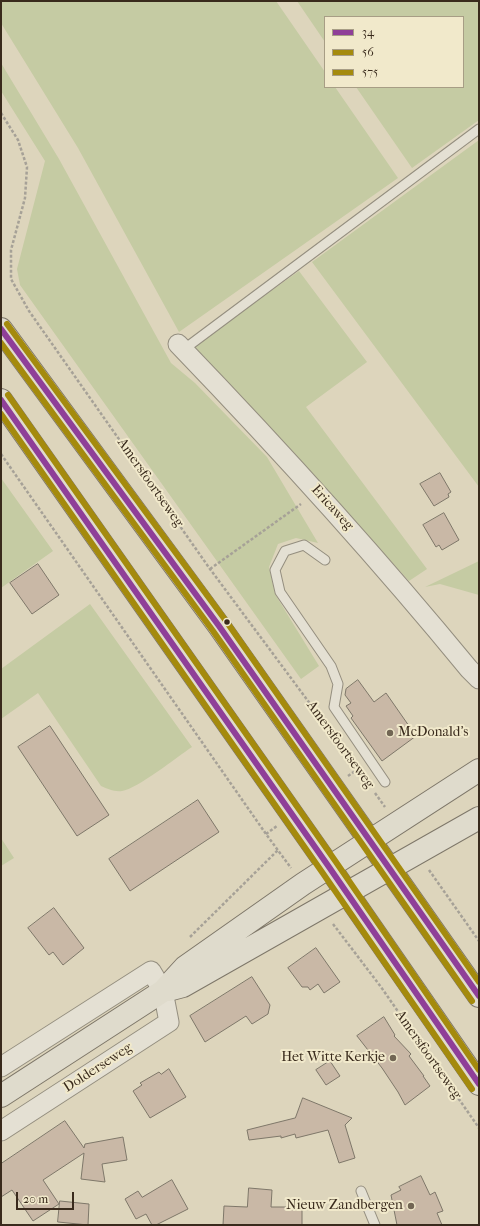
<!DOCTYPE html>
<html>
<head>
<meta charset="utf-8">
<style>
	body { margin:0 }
	#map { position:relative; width:480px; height:1226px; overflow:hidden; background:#ddd5bc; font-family:"IM FELL French Canon",serif }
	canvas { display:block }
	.frame { position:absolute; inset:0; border:2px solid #392a1c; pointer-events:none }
	.legend { position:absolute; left:324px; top:16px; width:140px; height:72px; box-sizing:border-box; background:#f1e9cb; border:1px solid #a79d85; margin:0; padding:5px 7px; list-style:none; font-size:12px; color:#392a1c }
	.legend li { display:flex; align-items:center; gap:8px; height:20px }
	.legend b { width:20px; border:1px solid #a79d85 }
	.scale { position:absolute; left:16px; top:1192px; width:58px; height:18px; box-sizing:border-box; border:2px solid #392a1c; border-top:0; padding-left:5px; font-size:12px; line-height:14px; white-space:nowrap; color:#392a1c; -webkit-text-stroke:3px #f1e9cb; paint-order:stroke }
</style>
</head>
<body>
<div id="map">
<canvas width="480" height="1226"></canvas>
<div class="frame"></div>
<ul class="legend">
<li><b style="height:5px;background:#8f3f98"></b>34</li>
<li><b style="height:5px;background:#a48a0d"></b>56</li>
<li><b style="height:5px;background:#a48a0d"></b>575</li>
</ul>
<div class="scale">20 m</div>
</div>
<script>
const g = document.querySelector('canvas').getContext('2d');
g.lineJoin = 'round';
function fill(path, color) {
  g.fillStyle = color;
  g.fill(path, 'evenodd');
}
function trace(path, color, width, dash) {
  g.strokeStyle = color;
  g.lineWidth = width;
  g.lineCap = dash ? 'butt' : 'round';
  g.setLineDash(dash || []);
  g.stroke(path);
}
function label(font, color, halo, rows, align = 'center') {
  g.font = font + ' "IM FELL French Canon",serif';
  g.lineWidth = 4;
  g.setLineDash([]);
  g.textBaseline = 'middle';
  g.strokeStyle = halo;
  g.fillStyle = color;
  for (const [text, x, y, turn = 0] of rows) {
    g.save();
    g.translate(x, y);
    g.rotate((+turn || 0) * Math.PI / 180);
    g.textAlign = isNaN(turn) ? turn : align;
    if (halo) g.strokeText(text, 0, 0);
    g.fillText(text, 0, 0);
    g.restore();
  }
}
fill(new Path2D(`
	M 1,1 L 276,1 L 325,72 L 325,87 L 335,87 L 398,178 L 179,332 L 78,148 L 1,23 Z
	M 297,1 L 479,1 L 479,120 L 412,168 L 356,87 L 463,87 L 463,17 L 325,17 L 325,42 Z
	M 1,63 L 59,159 L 171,363 L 195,383 L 267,457 L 318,543 L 296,538 L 278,544 L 269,567 L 275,594 L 319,666 L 301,679 L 20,285 L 17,269 L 45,161 L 1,91 Z
	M 479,140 L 479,487 L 312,262 Z
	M 299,271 L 367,362 L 306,407 L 427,569 L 409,581 L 284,444 L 193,349 L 195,345 Z
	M 1,478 L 53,551 L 1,588 Z
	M 479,561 L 479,595 L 440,584 L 425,587 Z
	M 90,604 L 192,747 C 177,757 137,789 122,791 C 114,792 108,789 101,786 L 38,693 L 1,719 L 1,669 Z
	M 1,838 L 14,858 L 1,866 Z`), '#c5cba3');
const building = new Path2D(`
	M 440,473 L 451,492 L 448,494 L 449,497 L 434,506 L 420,484 Z
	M 444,513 L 459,540 L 442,550 L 439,545 L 436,547 L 423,525 Z
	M 38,564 L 59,595 L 32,614 L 10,583 Z
	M 358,680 L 374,702 L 386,693 L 416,736 L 382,761 L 351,718 L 353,716 L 346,706 L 351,703 L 345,695 L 346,689 Z
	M 50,726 L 109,815 L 77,836 L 18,747 Z
	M 198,800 L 219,832 L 130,891 L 109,859 Z
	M 54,908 L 84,948 L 63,965 L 53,952 L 49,955 L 28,928 Z
	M 316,948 L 340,982 L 324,993 L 318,984 L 310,990 L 308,987 L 302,987 L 288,968 Z
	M 252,977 L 270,1005 L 268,1014 L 252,1024 L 246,1016 L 205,1042 L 190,1016 Z
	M 384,1017 L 395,1035 L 394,1036 L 411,1054 L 409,1056 L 424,1076 L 423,1076 L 430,1086 L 405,1105 L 398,1092 L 382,1068 L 357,1036 Z
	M 330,1061 L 340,1076 L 326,1085 L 316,1070 Z
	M 169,1069 L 186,1097 L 150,1118 L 133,1091 L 142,1085 L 140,1083 L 159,1072 L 161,1074 Z
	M 303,1098 L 352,1118 L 345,1125 L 355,1158 L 339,1163 L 328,1130 L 296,1138 L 295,1134 L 281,1138 L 281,1136 L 249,1140 L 247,1130 L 295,1118 Z
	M 65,1121 L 84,1148 L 85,1144 L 123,1137 L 127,1160 L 102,1164 L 105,1182 L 81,1179 L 84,1153 L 43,1180 L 59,1204 L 33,1221 L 12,1190 L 1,1197 L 1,1164 Z
	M 421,1176 L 430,1195 L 435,1192 L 443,1211 L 437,1213 L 442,1225 L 397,1225 L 391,1195 L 401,1190 L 399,1187 Z
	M 172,1180 L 188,1209 L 156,1225 L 152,1225 L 146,1214 L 136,1219 L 125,1199 L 138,1191 L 142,1197 Z
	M 249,1188 L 272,1190 L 271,1207 L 302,1207 L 302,1225 L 223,1225 L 224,1206 L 247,1207 Z
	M 60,1201 L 89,1204 L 88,1225 L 58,1222 Z`);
fill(building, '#c9b8a6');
trace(building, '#7e7769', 1);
const lane = new Path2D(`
	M 183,350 L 479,129
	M 325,560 L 304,545 L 285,551 L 275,570 L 280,592 L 331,666 L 338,684 L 334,707 L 385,782
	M 361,1191 L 375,1225`);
const street = new Path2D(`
	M 178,344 C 279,449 377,557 469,669 L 479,679
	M 1,1067 L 151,971 L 163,991 L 169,1022 L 1,1131`);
const primary = new Path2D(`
	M 1,329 L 219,626 L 479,996
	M 1,400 L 329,867 L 479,1084
	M 168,990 L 183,986 L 479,818
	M 1,1096 L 163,991 L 185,967 L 303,884 L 479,770`);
trace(lane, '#948e7f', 11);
trace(street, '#948e7f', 21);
trace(primary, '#7e7769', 24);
trace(new Path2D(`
	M 1,113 L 18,140 L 27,167 L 25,198 L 11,250 L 11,279 L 29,311 L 210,569 L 337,740
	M 1,454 L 266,834 L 291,868
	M 210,569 L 301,504
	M 348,776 L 358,769
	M 375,793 L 385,807
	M 266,834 L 277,826
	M 429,870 L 479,941
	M 333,924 L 381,987 L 479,1128
	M 190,937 L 278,850`), '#a6a197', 2.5, [3, 2]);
trace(lane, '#e4e0d3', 9);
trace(street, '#e4e0d3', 19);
trace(primary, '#dfdbcc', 22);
trace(new Path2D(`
	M 1,329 L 219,626 L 479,996
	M 1,400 L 329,867 L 479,1084`), '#8f3f98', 6);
trace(new Path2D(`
	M 1,343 L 213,631 L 472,1001
	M 1,414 L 322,872 L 472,1089`), '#a48a0d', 6);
trace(new Path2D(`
	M 7,324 L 226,621 L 479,982
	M 8,395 L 336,862 L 479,1070`), '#a48a0d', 6);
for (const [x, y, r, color] of [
	[227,622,3.5,"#392a1c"],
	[390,733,4,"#726654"],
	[393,1058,4,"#726654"],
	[411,1206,4,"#726654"]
]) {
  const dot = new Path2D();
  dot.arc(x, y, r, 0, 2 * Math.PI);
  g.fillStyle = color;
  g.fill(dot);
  trace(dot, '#f1e9cb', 1.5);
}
label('14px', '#392a1c', '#f1e9cb', [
	["Amersfoortseweg",150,483,55],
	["Ericaweg",332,508,48],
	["Amersfoortseweg",340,745,54],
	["Amersfoortseweg",428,1055,55],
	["Dolderseweg",98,1068,-33]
]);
label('14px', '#392a1c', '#f1e9cb', [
	["McDonald's",398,733,"left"],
	["Het Witte Kerkje",385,1058],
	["Nieuw Zandbergen",403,1206]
], 'right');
</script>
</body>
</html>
